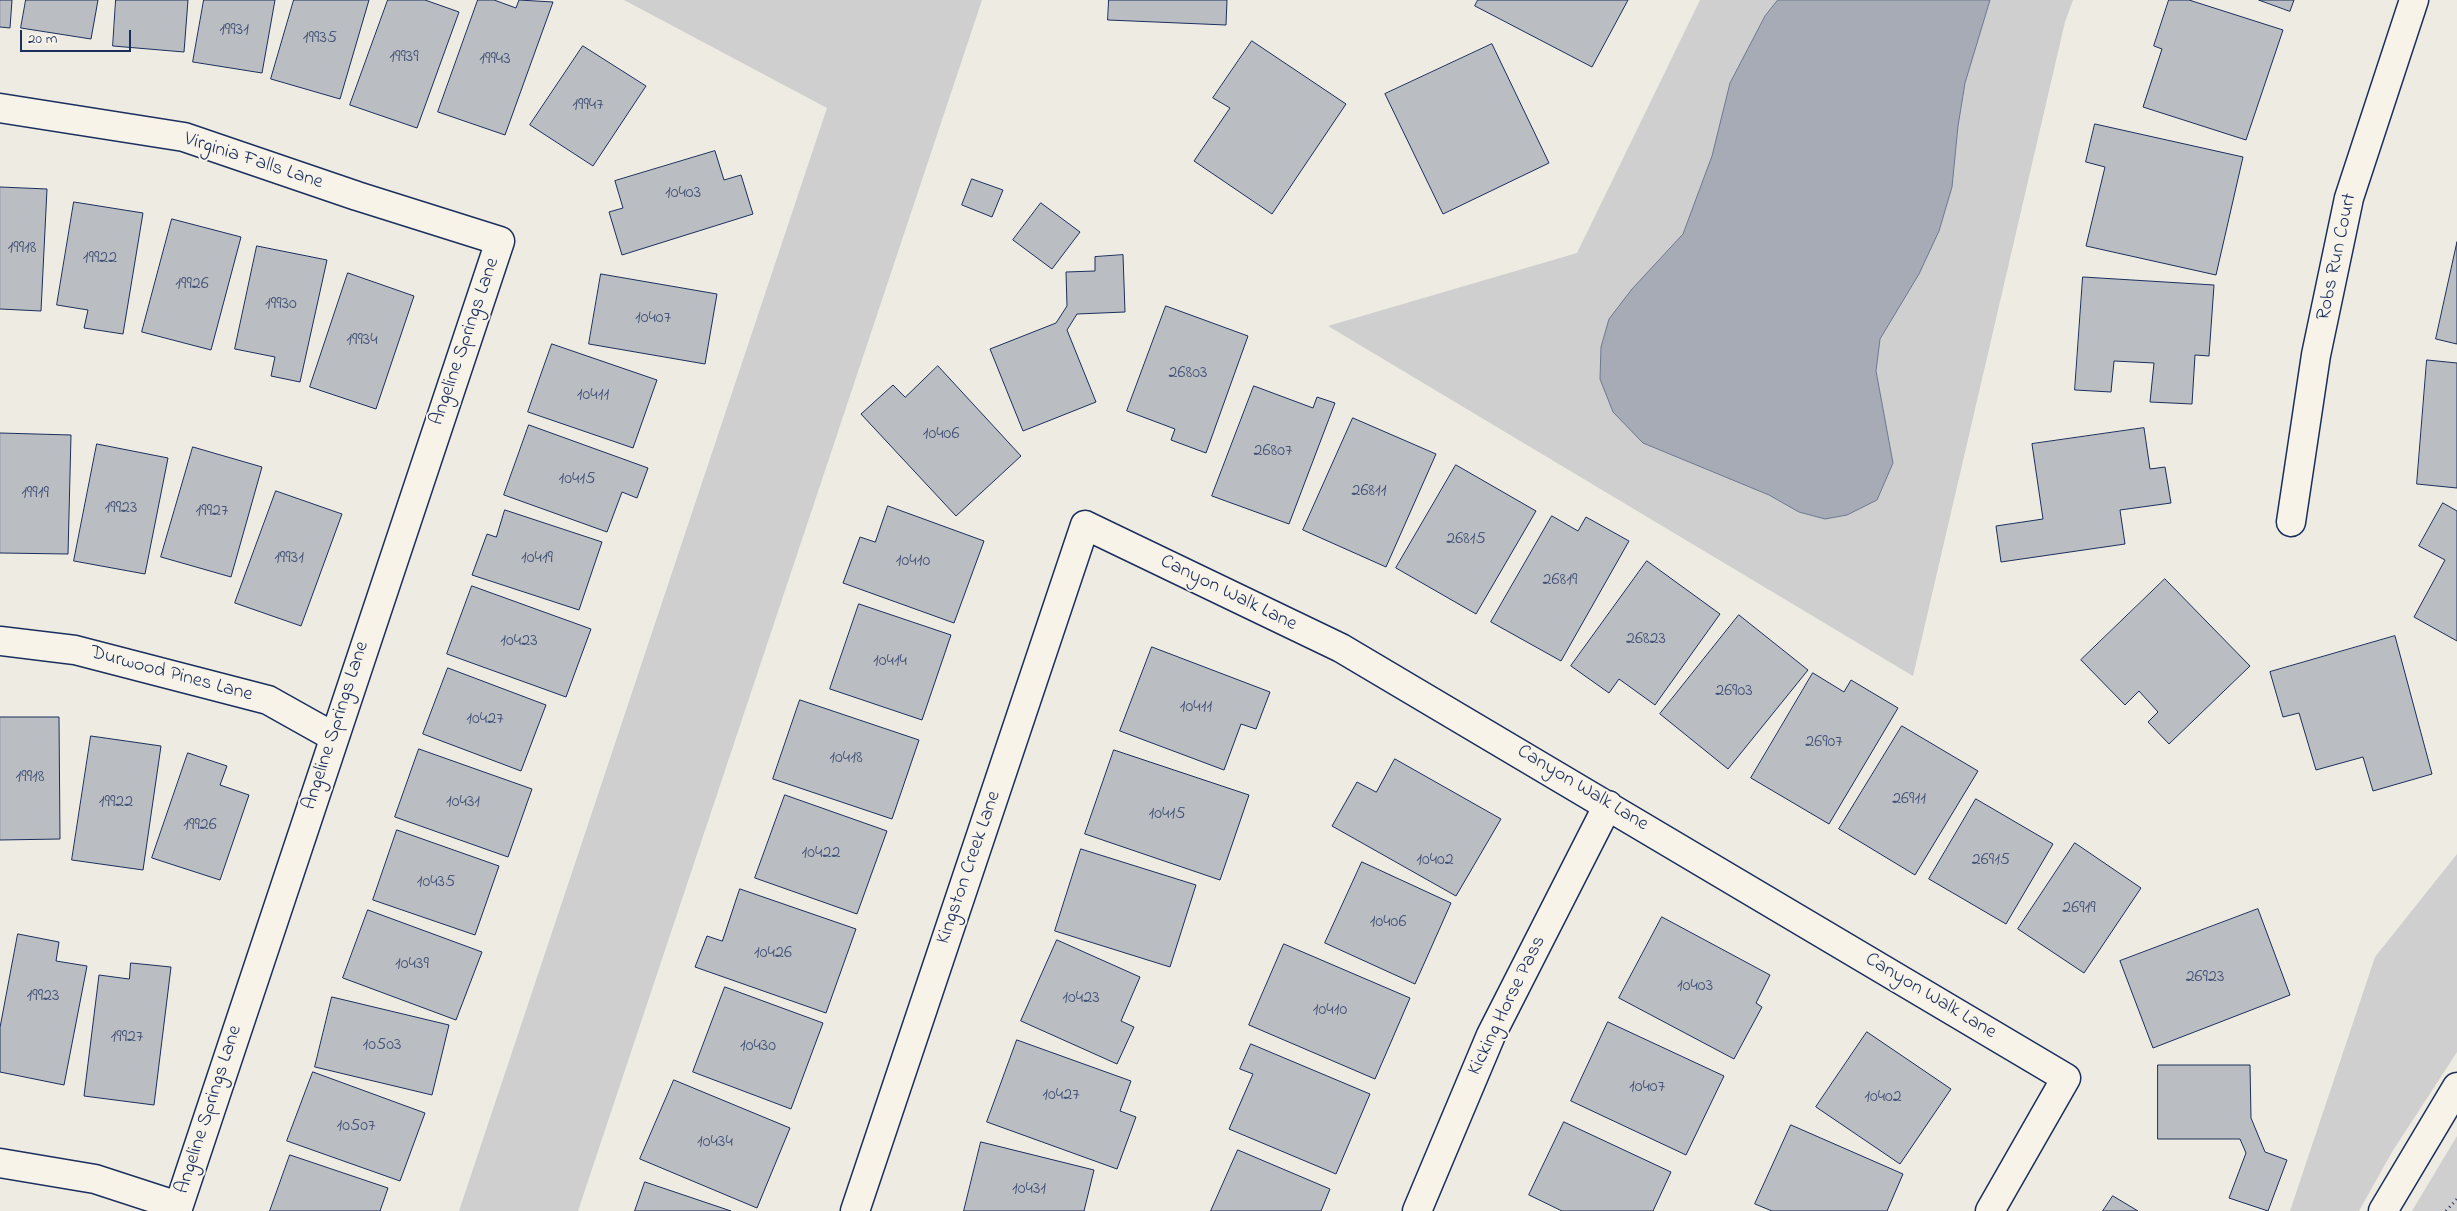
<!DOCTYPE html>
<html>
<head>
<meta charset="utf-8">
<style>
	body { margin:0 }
	#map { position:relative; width:2457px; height:1211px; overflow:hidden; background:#eeebe2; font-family:"Indie Flower",sans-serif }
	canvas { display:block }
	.scale { position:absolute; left:20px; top:30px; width:111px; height:22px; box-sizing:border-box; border:2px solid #1b2f5e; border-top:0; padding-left:6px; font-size:15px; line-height:18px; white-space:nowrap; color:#1b2f5e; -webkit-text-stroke:4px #f7f3e8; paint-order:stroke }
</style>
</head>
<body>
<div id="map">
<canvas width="2457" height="1211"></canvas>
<div class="scale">20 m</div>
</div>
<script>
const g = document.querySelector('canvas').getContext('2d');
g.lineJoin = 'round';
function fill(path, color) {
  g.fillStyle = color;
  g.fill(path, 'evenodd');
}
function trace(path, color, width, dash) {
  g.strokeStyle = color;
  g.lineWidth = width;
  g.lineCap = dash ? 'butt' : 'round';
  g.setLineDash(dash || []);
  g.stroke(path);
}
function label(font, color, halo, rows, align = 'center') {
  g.font = font + ' "Indie Flower",sans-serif';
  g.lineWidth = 4;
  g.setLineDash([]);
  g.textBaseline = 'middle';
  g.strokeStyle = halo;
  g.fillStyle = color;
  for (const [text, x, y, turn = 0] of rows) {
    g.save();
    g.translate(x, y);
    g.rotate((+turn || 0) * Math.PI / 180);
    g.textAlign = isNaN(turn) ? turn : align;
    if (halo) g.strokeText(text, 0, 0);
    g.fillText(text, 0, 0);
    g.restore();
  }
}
fill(new Path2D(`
	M 624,0 L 982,0 L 578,1211 L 459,1211 L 827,108 Z
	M 1700,0 L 2073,0 L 2065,22 L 1913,676 L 1328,326 L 1577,253 Z
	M 2457,854 L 2457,1052 L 2392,1152 L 2359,1211 L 2290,1211 L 2375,957 Z
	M 2457,1136 L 2457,1211 L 2412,1211 Z`), '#cfcfcf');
const water = new Path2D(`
	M 1778,0 L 1990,0 L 1965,83 L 1958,126 L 1952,187 L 1939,231 L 1919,274 L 1880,339 L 1876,371 L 1893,463 L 1877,500 L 1847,515 L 1825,519 L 1799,512 L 1769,495 L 1643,443 L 1613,412 L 1600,379 L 1601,347 L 1609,319 L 1632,289 L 1683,234 L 1712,156 L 1730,83 L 1765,16 Z`);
fill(water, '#a6abb5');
trace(water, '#6e7992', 1);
const building = new Path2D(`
	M 0,0 L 12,0 L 10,28 L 0,27 Z
	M 26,0 L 98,0 L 91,39 L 21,28 Z
	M 116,0 L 188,0 L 184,52 L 113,46 Z
	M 204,0 L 275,0 L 262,73 L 193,62 Z
	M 294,0 L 369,0 L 340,99 L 271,79 Z
	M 388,0 L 425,0 L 459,12 L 417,128 L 350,105 Z
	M 478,0 L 494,0 L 516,8 L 519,0 L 553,2 L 505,135 L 438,112 Z
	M 1109,0 L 1227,0 L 1226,25 L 1108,20 Z
	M 1478,0 L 1628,0 L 1592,67 L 1475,6 Z
	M 2169,0 L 2189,0 L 2283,30 L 2246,140 L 2143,107 L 2162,49 L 2154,46 Z
	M 2259,0 L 2294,0 L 2290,11 Z
	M 1252,41 L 1346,104 L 1272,214 L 1194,161 L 1230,108 L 1213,98 Z
	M 1492,44 L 1549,163 L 1443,214 L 1385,94 Z
	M 583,46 L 646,86 L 593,166 L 530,125 Z
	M 2095,124 L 2243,157 L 2216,275 L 2086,246 L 2105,167 L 2086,162 Z
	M 715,151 L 724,180 L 741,175 L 753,214 L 622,255 L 609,212 L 623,208 L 615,181 Z
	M 972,179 L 1003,190 L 992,217 L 962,205 Z
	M 0,187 L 47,189 L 41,311 L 0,309 Z
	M 74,202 L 143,213 L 123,334 L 84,328 L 88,310 L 57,305 Z
	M 1041,203 L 1080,232 L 1052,269 L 1013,240 Z
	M 172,219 L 241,237 L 211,350 L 142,332 Z
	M 2457,242 L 2457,344 L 2436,339 Z
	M 257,246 L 327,260 L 300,382 L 271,376 L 275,357 L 235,349 Z
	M 1123,255 L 1125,312 L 1077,314 L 1067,330 L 1096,402 L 1023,431 L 990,349 L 1056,323 L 1067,306 L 1066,272 L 1095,271 L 1095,257 Z
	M 348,273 L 414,296 L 376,409 L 310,387 Z
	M 601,274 L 717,294 L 705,364 L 589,344 Z
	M 2083,277 L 2214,285 L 2209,356 L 2195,355 L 2192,404 L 2150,402 L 2154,363 L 2114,361 L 2111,392 L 2075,390 Z
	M 1166,306 L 1248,336 L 1206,453 L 1171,440 L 1175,429 L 1127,411 Z
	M 552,344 L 657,380 L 633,448 L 528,412 Z
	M 2427,360 L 2457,363 L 2457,488 L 2417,484 Z
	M 938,366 L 1021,456 L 956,516 L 861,414 L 893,385 L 905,397 Z
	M 1254,386 L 1313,408 L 1317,397 L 1335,403 L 1289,524 L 1212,496 Z
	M 1353,418 L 1436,454 L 1386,567 L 1303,530 Z
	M 529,425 L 648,468 L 637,498 L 622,492 L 607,532 L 504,495 Z
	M 2144,428 L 2150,469 L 2165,467 L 2171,503 L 2120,510 L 2125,544 L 2001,562 L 1996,526 L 2043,519 L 2032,444 Z
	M 0,433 L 71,435 L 68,554 L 0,553 Z
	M 97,444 L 168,458 L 145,574 L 74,561 Z
	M 193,447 L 262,467 L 231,577 L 161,557 Z
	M 1456,465 L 1536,511 L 1476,614 L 1396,568 Z
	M 276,491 L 342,514 L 301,626 L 235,603 Z
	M 2443,503 L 2457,511 L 2457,641 L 2414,617 L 2445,560 L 2419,546 Z
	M 888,506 L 984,541 L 954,623 L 843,583 L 860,537 L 875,542 Z
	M 505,510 L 602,542 L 579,610 L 472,575 L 487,534 L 496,537 Z
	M 1552,516 L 1578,531 L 1586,517 L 1629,541 L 1561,661 L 1491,622 Z
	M 1647,561 L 1720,614 L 1655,705 L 1619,679 L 1609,693 L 1571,666 Z
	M 2165,579 L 2250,666 L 2169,744 L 2148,722 L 2158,712 L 2139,691 L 2125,705 L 2081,660 Z
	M 472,586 L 591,629 L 566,697 L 447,654 Z
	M 859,604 L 951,635 L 922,720 L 830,689 Z
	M 1739,615 L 1808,670 L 1728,769 L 1660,714 Z
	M 2395,636 L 2432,774 L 2373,791 L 2363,757 L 2316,770 L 2299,713 L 2283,717 L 2270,672 Z
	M 1152,647 L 1270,692 L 1256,729 L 1241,724 L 1224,770 L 1120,731 Z
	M 448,668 L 546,705 L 521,771 L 423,734 Z
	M 1813,673 L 1844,692 L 1851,680 L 1898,708 L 1829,824 L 1751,778 Z
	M 800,700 L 919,740 L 892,819 L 773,779 Z
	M 0,717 L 59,717 L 60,839 L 0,840 Z
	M 1902,726 L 1978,771 L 1915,875 L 1839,829 Z
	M 91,736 L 161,746 L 143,870 L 72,860 Z
	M 419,749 L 532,789 L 508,857 L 395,817 Z
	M 1114,750 L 1249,795 L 1220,880 L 1085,834 Z
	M 188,753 L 227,766 L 220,785 L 249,795 L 220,880 L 152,858 Z
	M 1395,759 L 1501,819 L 1456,896 L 1332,826 L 1357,782 L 1376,792 Z
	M 785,795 L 887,831 L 857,914 L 755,878 Z
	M 1976,799 L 2053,844 L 2006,924 L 1929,879 Z
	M 397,830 L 499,866 L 475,935 L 373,900 Z
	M 2075,843 L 2141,888 L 2084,973 L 2018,929 Z
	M 1081,849 L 1196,885 L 1170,967 L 1055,931 Z
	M 1362,862 L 1451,903 L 1415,984 L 1325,943 Z
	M 740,889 L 856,929 L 826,1013 L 695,967 L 707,936 L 722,941 Z
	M 2258,909 L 2290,995 L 2153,1048 L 2120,961 Z
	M 368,910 L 482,952 L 456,1020 L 343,978 Z
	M 1662,917 L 1770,975 L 1756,1003 L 1762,1007 L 1734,1059 L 1619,998 Z
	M 18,934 L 59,942 L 56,961 L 87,966 L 64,1085 L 0,1072 L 0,1028 Z
	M 1057,940 L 1140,977 L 1121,1021 L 1134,1027 L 1117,1064 L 1021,1021 Z
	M 1284,944 L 1410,998 L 1375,1079 L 1249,1025 Z
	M 131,963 L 171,967 L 154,1105 L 84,1096 L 99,975 L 129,979 Z
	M 725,987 L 823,1023 L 791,1109 L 693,1072 Z
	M 332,997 L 449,1025 L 432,1095 L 315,1067 Z
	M 1608,1022 L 1724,1076 L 1686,1155 L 1571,1101 Z
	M 1867,1032 L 1951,1089 L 1900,1164 L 1816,1107 Z
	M 1017,1040 L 1131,1081 L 1120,1111 L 1136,1117 L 1117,1169 L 987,1122 Z
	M 1251,1044 L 1370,1094 L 1336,1174 L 1229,1129 L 1253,1074 L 1240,1069 Z
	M 2158,1065 L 2250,1065 L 2251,1118 L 2265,1152 L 2287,1160 L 2268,1211 L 2229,1198 L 2246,1153 L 2240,1139 L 2158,1139 Z
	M 313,1072 L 425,1113 L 400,1181 L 287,1141 Z
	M 674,1080 L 790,1128 L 757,1208 L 640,1159 Z
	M 1564,1122 L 1671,1172 L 1653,1211 L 1562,1211 L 1529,1195 Z
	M 1791,1125 L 1903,1174 L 1887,1211 L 1772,1211 L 1755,1204 Z
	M 981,1142 L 1094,1170 L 1084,1211 L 964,1211 Z
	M 1238,1150 L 1330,1189 L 1321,1211 L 1211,1211 Z
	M 290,1155 L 388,1188 L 380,1211 L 270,1211 Z
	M 645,1182 L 731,1211 L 635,1211 Z
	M 2113,1196 L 2138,1211 L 2103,1211 Z`);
fill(building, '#babdc2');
trace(building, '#1b2f5e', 1);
const street = new Path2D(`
	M 0,108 L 184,137 L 357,196 L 500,241 L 177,1211
	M 2291,522 L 2316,355 L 2349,198 L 2414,0
	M 0,641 L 75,650 L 268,700 L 334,737
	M 0,1163 L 95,1179 L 178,1206
	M 855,1211 L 1085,525 L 1341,648 L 2066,1078 L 1990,1211
	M 1417,1211 L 1491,1035 L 1608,805`);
const secondary = new Path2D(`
	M 2383,1211 L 2457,1087`);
trace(street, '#1b2f5e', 31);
trace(secondary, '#1b2f5e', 31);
trace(new Path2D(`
	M 2446,1211 L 2457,1199`), '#1b2f5e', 3, [1, 4]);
trace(street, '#f7f3e8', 28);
trace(secondary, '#f7f3e8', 28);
label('18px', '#435277', null, [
	["19931",234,31],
	["19935",320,39],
	["19939",404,58],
	["19943",495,60],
	["19947",588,106],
	["10403",683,194],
	["19918",22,249],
	["19922",100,259],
	["19926",192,285],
	["19930",281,305],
	["10407",653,319],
	["19934",362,341],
	["26803",1188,374],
	["10411",593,396],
	["10406",941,435],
	["26807",1273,452],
	["10415",577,480],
	["26811",1369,492],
	["19919",35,494],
	["19923",121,509],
	["19927",212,512],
	["26815",1466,540],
	["19931",289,559],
	["10419",537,559],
	["10410",913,562],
	["26819",1560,581],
	["26823",1646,640],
	["10423",519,642],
	["10414",890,662],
	["26903",1734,692],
	["10411",1196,708],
	["10427",485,720],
	["26907",1824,743],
	["10418",846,759],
	["19918",30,778],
	["26911",1909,800],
	["19922",116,803],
	["10431",463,803],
	["10415",1167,815],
	["19926",200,826],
	["10422",821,854],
	["10402",1435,861],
	["26915",1991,861],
	["10435",436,883],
	["26919",2079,909],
	["10406",1388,923],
	["10426",773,954],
	["10439",412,965],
	["26923",2205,978],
	["10403",1695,987],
	["19923",43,997],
	["10423",1081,999],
	["10410",1330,1011],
	["19927",127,1038],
	["10503",382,1046],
	["10430",758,1047],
	["10407",1647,1088],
	["10427",1061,1096],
	["10402",1883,1098],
	["10507",356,1127],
	["10434",715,1143],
	["10431",1029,1190]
]);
label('20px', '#1b2f5e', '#f7f3e8', [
	["Virginia Falls Lane",253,162,18],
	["Robs Run Court",2338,257,-78],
	["Angeline Springs Lane",466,342,-71],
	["Canyon Walk Lane",1228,594,26],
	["Durwood Pines Lane",171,675,15],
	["Angeline Springs Lane",337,726,-72],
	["Canyon Walk Lane",1582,789,31],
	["Kingston Creek Lane",970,868,-71],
	["Canyon Walk Lane",1930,997,31],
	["Kicking Horse Pass",1508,1006,-64],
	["Angeline Springs Lane",210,1110,-72]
]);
</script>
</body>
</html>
